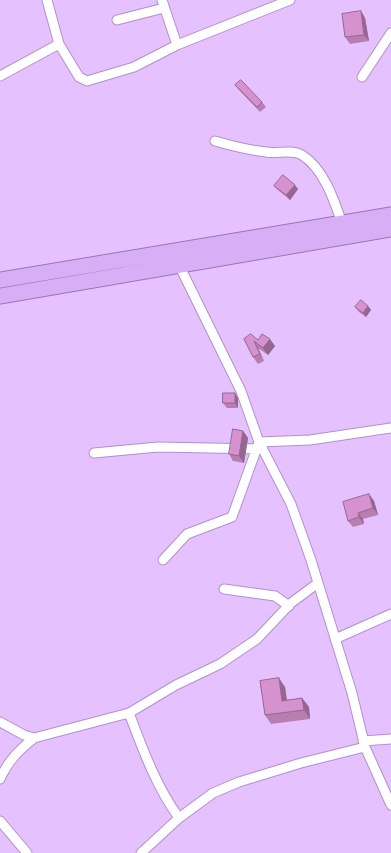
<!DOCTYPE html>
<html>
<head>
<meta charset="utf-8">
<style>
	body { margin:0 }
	canvas { display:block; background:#e5c2ff }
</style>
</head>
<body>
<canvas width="391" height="853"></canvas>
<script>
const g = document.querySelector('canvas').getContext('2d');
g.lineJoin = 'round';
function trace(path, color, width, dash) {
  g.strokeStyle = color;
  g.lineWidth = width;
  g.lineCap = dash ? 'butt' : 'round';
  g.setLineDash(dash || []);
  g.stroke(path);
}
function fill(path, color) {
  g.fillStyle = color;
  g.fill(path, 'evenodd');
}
const minor = new Path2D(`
	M 47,0 L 59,44 L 79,77 L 87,81 L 134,67 L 177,45 L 290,0
	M 162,0 L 177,45
	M 117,20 L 164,8
	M 0,76 L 59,44
	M 362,77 L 391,33
	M 215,141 C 232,146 249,150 266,152 C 277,154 292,149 302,155 C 324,169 334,200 342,223
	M 179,265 L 241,391 L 259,442 L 291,504 L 311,560 L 352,693 L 365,747 L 391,805
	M 94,453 L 158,447 L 261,449
	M 163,560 L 187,534 L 232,517 L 259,442 L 310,440 L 391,428
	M 224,589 L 275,596 L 289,606
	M 335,639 L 391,614
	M 129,713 C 143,750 156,786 179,818
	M 0,722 L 24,735 L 34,738 L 129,713 L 176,685 L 220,664 L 257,639 L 291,603 L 318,583
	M 363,741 L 391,739
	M 0,779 C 8,761 19,750 34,738
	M 0,821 L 27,853
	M 141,853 L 179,818 L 213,793 L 239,782 L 301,763 L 365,747`);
const trunk = new Path2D(`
	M 0,280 L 391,215
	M 0,296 L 391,229`);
trace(minor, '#b190ca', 11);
trace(trunk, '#9b74b6', 17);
trace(minor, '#fff', 9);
trace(trunk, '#d8aff6', 15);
fill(new Path2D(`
	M 361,11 L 365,18 L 369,41 L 350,44 L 345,37 Z
	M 235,85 L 262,102 L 266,107 L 260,112 L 238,89 Z
	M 274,186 L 298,189 L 290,200 L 278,190 Z
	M 368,306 L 371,310 L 366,317 L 359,312 L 355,307 Z
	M 244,339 L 258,340 L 275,346 L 268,355 L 258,348 L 264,361 L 258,364 L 253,357 Z
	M 238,398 L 238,408 L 227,408 L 223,403 Z
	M 243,431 L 248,438 L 244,463 L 233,461 L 229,454 Z
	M 369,494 L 374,501 L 378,515 L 363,519 L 364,524 L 353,527 L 348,521 Z
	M 285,687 L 287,700 L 302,698 L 309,707 L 310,719 L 271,724 L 265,715 Z`), '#b77eb1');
fill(new Path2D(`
	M 361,11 L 365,18 L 369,41 L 364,35 Z
	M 295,185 L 298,189 L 290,200 L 286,195 Z
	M 368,306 L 371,310 L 366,317 L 363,313 Z
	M 270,339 L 275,346 L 268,355 L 263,348 Z
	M 254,341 L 258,348 L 264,361 L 260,354 Z
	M 235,393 L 238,398 L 238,408 L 235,403 Z
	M 243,431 L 248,438 L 244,463 L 239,456 Z
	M 369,494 L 374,501 L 378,515 L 373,508 Z
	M 358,513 L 363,519 L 364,524 L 359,517 Z
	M 279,678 L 285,687 L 288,710 L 282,701 Z
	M 302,698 L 309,707 L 310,719 L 304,710 Z`), '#956690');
const building = new Path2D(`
	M 361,11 L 364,35 L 345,37 L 342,14 Z
	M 241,80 L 262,102 L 257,107 L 235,85 Z
	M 283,175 L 295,185 L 286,195 L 274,186 Z
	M 361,300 L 368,306 L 363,313 L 355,307 Z
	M 251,334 L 258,340 L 262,334 L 270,339 L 263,348 L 254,341 L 260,354 L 253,357 L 244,339 Z
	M 223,393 L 235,393 L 235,403 L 223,403 Z
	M 233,429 L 243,431 L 239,456 L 229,454 Z
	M 369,494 L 373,508 L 358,513 L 359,517 L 348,521 L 343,502 Z
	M 279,678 L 282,701 L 302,698 L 304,710 L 265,715 L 260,681 Z`);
fill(building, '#d592ce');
trace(building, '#956690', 1);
</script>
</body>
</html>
